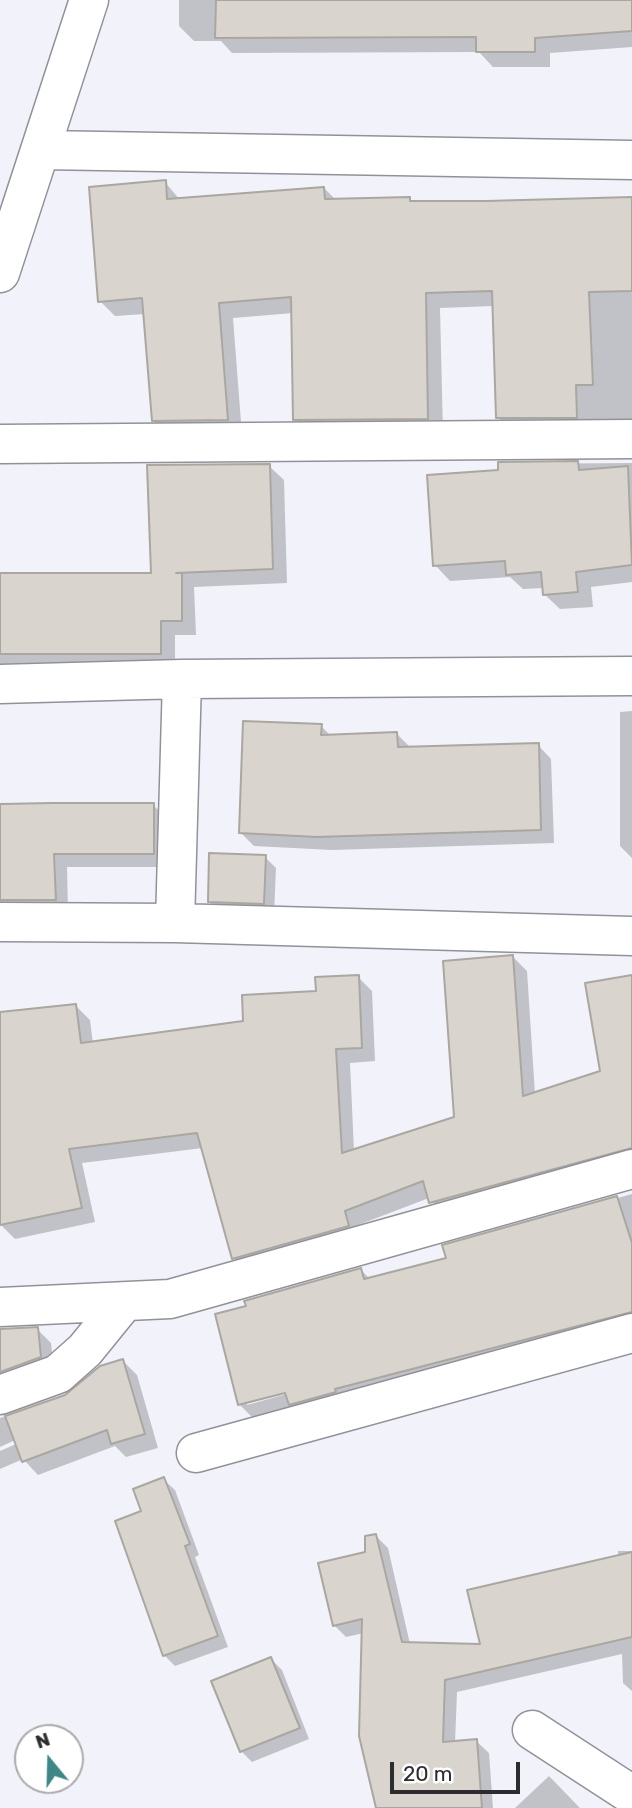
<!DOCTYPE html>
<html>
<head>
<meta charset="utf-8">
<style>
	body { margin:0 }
	#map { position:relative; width:632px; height:1808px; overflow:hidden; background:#f2f3fa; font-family:Rubik,sans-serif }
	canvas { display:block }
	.north { position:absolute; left:14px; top:1724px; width:70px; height:70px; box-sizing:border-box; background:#fff; border:2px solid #ababac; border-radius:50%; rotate:341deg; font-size:19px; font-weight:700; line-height:28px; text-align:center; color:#2c2c2f }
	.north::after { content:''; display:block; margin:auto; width:24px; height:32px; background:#3f8787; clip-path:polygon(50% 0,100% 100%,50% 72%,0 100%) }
	.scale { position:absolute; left:390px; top:1762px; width:130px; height:32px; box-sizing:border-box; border:4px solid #2c2c2f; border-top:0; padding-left:9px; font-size:21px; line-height:24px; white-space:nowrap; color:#2c2c2f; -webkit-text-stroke:5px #fff; paint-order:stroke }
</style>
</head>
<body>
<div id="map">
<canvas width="632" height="1808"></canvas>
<div class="north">N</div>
<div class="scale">20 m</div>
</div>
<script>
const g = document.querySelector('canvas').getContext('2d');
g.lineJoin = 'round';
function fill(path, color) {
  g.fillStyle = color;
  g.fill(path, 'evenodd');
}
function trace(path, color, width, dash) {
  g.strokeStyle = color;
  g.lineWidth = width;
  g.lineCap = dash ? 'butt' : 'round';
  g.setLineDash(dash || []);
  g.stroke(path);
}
fill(new Path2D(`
	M 179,0 L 632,0 L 632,47 L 550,53 L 550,67 L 493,67 L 479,52 L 232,53 L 221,41 L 194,41 L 179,26 Z
	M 165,182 L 180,200 L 324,188 L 336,200 L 409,198 L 414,203 L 632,198 L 632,432 L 514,433 L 498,417 L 494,306 L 440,308 L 443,433 L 311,434 L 295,419 L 293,313 L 233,318 L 242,435 L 169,436 L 153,420 L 145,314 L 115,316 L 100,301 Z
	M 632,463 L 632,582 L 591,587 L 593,607 L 560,609 L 544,594 L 544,588 L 523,589 L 510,577 L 450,581 L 435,565 L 500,472 L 500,464 Z
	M 269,466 L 284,480 L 287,583 L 194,587 L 196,635 L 175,635 L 175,668 L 0,668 L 0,575 L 153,575 Z
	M 632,711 L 632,858 L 620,846 L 620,712 Z
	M 321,726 L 331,736 L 397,734 L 411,748 L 538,745 L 551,759 L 554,843 L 332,850 L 254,846 L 241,833 Z
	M 153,805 L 167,818 L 167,867 L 67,867 L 68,913 L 0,919 L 0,807 Z
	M 265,857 L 276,868 L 274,914 L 220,912 L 209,901 Z
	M 513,957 L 527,971 L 535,1094 L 602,1072 L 632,977 L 632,1164 L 445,1216 L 429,1198 L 358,1225 L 362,1240 L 248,1272 L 234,1258 L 203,1148 L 82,1163 L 95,1222 L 15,1239 L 1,1225 L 0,1014 L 76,1006 L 90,1020 L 93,1044 L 245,1023 L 358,977 L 372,991 L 375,1061 L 350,1063 L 354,1151 L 456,1119 Z
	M 632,1194 L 632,1328 L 254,1419 L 240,1405 L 217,1315 L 361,1270 L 370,1279 L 449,1260 L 444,1246 ZM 293,1389 L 294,1392 L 247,1405 L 247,1401 Z
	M 37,1329 L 51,1343 L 54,1371 L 0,1393 L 0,1332 Z
	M 123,1361 L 137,1375 L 158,1448 L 126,1457 L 115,1446 L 38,1475 L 23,1459 L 0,1469 L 0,1451 L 23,1441 L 22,1437 L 0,1447 L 0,1418 L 66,1396 Z
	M 164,1480 L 175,1490 L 199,1555 L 195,1557 L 228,1647 L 175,1666 L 164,1655 L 143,1512 Z
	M 376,1536 L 388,1548 L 410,1644 L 482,1646 L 618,1557 L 618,1551 L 632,1551 L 632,1691 L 623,1683 L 622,1654 L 457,1692 L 455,1743 L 476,1741 L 489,1753 L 493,1808 L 377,1808 L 364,1633 L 346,1637 L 334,1625 Z
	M 271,1659 L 282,1670 L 309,1739 L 252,1762 L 241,1751 Z
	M 549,1776 L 580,1808 L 515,1808 Z`), '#0003');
const building = new Path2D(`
	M 216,0 L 632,0 L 632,31 L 535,38 L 535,52 L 476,52 L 476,37 L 215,38 Z
	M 166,180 L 167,199 L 324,187 L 325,199 L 410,197 L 410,201 L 486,201 L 632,197 L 632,291 L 589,292 L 593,385 L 576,385 L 577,418 L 496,418 L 492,291 L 426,293 L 428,419 L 293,420 L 291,297 L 219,303 L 228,420 L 152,421 L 142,298 L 98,302 L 89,187 Z
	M 578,461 L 579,470 L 628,466 L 632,565 L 576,572 L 578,592 L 543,595 L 541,572 L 506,575 L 505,561 L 433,566 L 427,475 L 498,470 L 498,462 Z
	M 270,464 L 273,569 L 176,573 L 182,573 L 182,621 L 161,621 L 161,654 L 0,654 L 0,573 L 151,573 L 147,465 Z
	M 243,721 L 322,724 L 321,735 L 397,732 L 398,747 L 539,743 L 541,830 L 317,837 L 239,833 Z
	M 53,803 L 154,803 L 154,854 L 54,854 L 56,900 L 0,900 L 0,804 Z
	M 209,853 L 266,855 L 264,904 L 208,902 Z
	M 513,955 L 523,1096 L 600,1071 L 585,983 L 632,975 L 632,1148 L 429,1203 L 423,1181 L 345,1211 L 349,1226 L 232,1259 L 197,1133 L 69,1149 L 82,1208 L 0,1225 L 0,1012 L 76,1004 L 81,1043 L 243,1021 L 242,995 L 316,991 L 315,977 L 359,975 L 362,1048 L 336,1049 L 342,1153 L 454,1117 L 443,961 Z
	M 617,1196 L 632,1243 L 632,1312 L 335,1389 L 336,1392 L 289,1405 L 285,1393 L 238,1405 L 215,1314 L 246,1306 L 244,1301 L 361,1268 L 364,1279 L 446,1258 L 442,1245 Z
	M 38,1327 L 41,1357 L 0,1372 L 0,1329 Z
	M 123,1359 L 145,1434 L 111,1444 L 107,1430 L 22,1462 L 5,1416 L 65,1395 L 100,1366 Z
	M 164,1477 L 190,1544 L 185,1546 L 218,1636 L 163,1656 L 115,1521 L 141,1511 L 133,1489 Z
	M 376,1534 L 402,1642 L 480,1644 L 467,1590 L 632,1552 L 632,1637 L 445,1680 L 443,1742 L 477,1739 L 482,1808 L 376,1808 L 359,1736 L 362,1619 L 333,1626 L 318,1563 L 365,1552 L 365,1536 Z
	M 271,1657 L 300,1728 L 240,1752 L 211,1681 Z`);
fill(building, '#d9d4ce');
trace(building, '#aaa6a0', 2);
const street = new Path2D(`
	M 42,150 L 632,160
	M 0,273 L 89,0
	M 0,444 L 632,439
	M 0,684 L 182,679 L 632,676
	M 0,922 L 175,923 L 632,936
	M 175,923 L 182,679
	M 0,1307 L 170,1299 L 632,1169
	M 0,1395 L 58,1374 L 85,1350 L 124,1302
	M 196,1453 L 632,1333
	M 532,1730 L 632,1795`);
trace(street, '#919299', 41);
trace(street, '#fff', 38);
</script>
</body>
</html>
